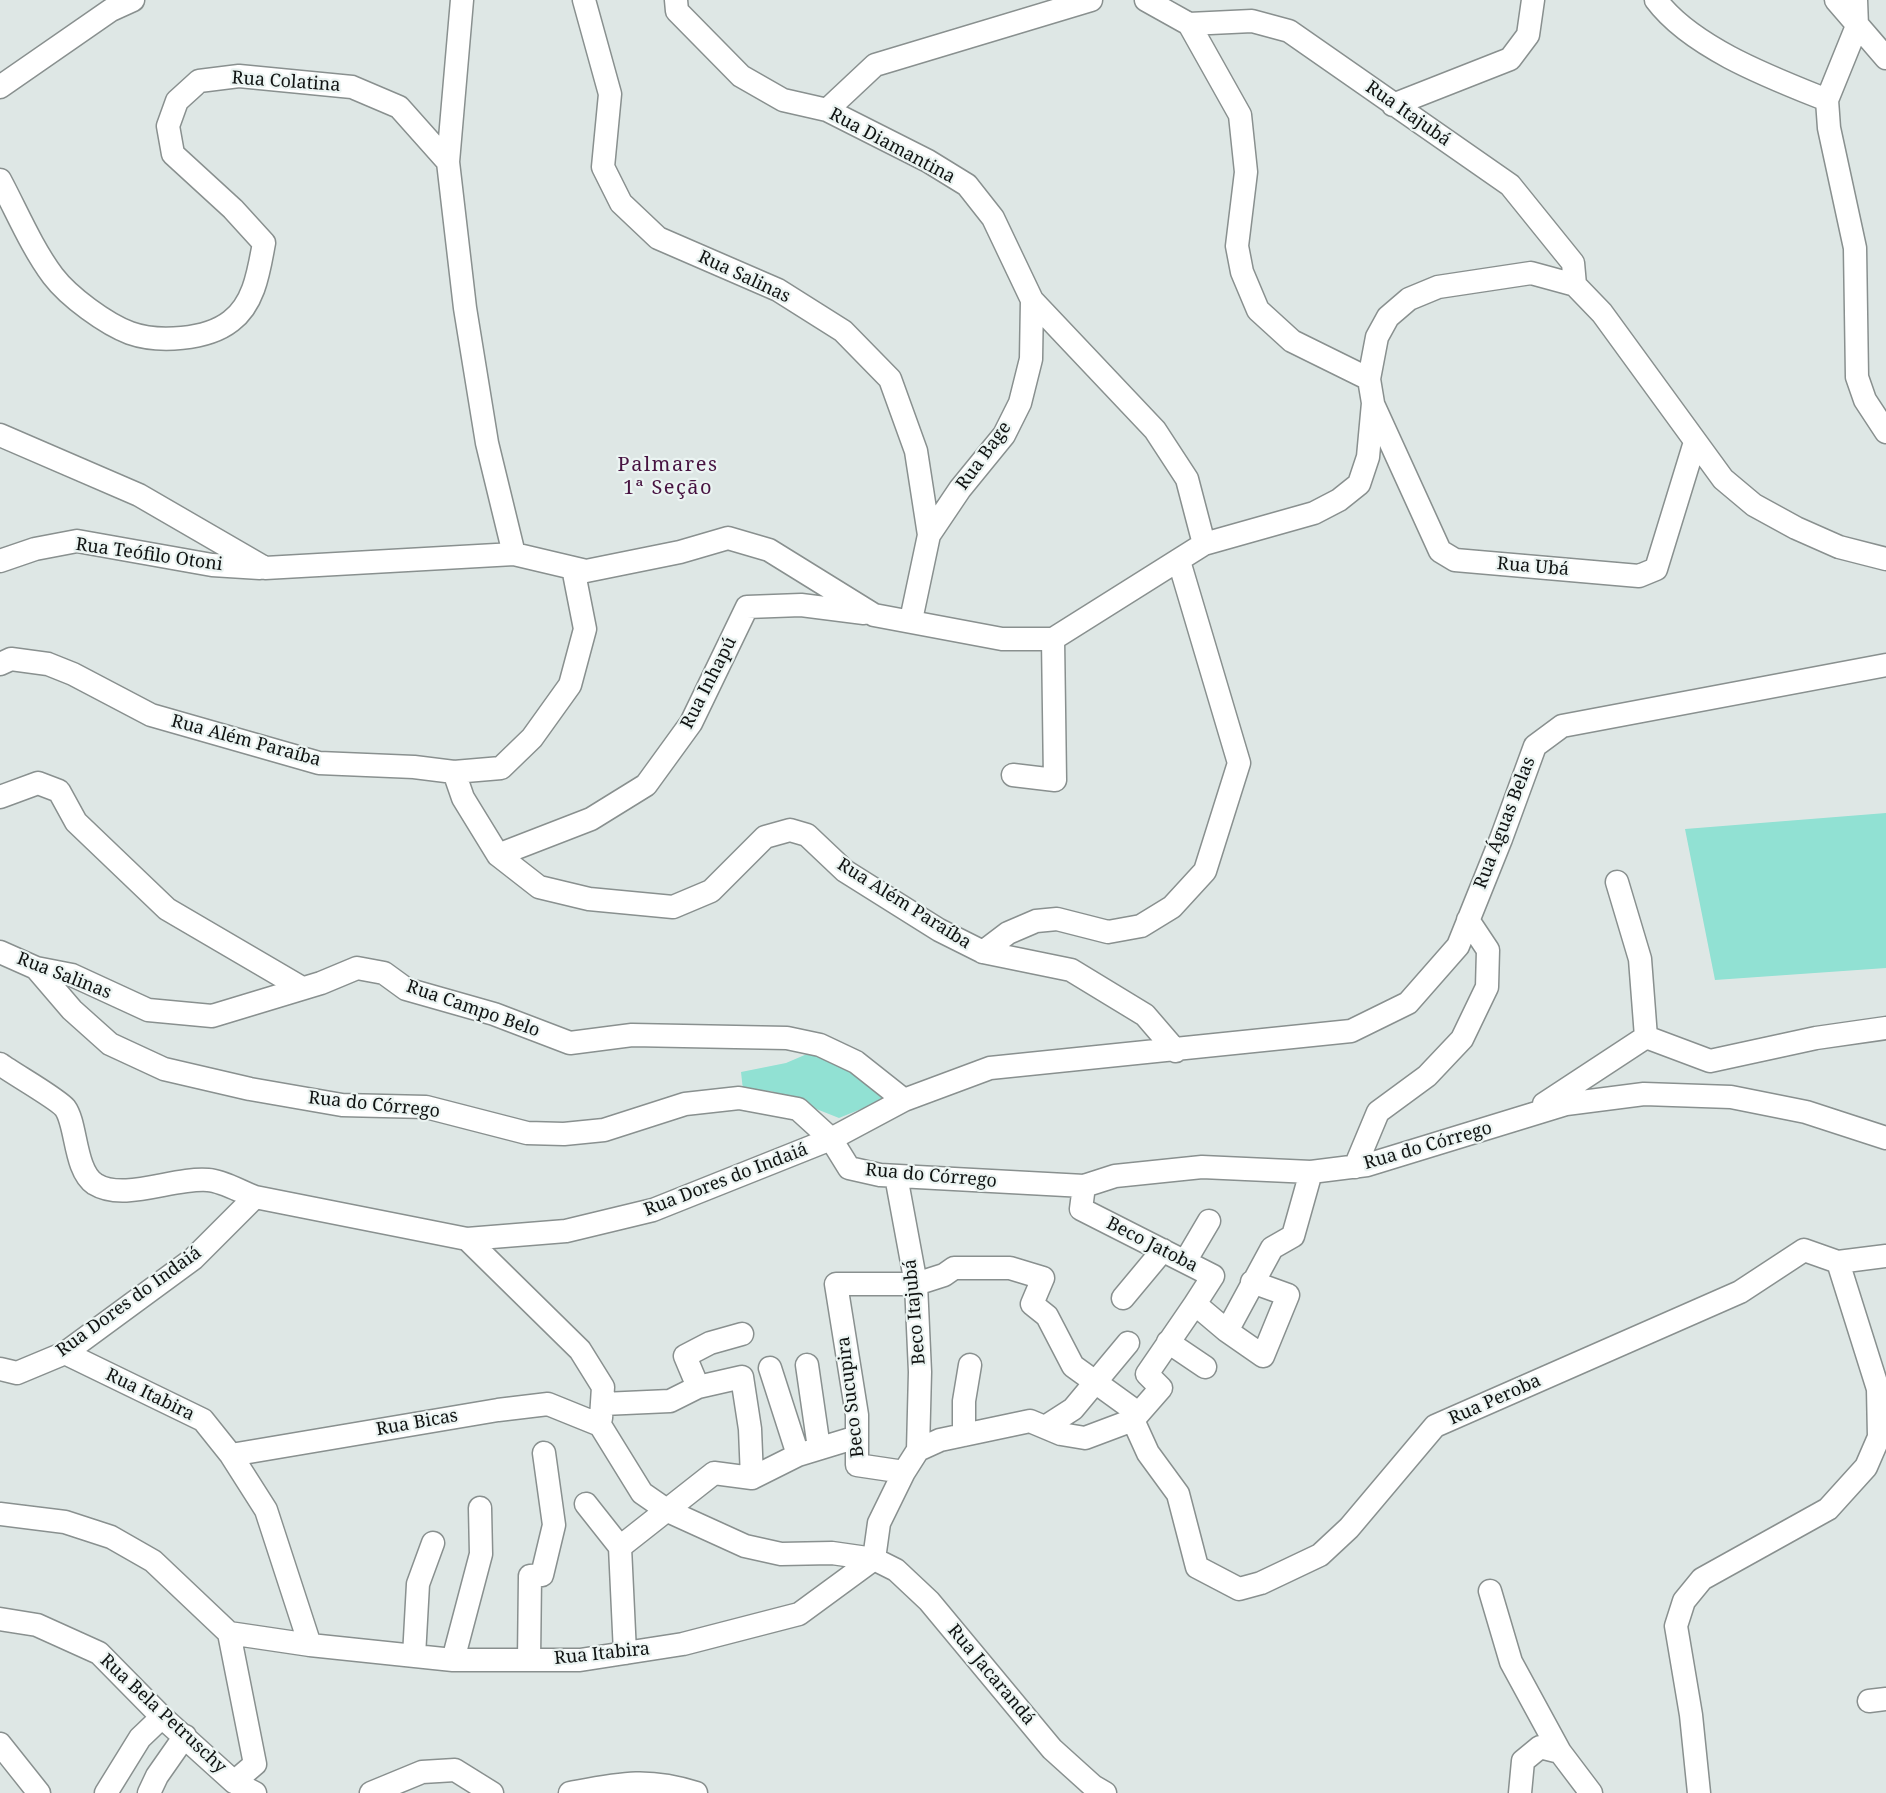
<!DOCTYPE html>
<html>
<head>
<meta charset="utf-8">
<style>
	body { margin:0 }
	canvas { display:block; background:#dee7e5 }
</style>
</head>
<body>
<canvas width="1886" height="1793"></canvas>
<script>
const g = document.querySelector('canvas').getContext('2d');
g.lineJoin = 'round';
function fill(path, color) {
  g.fillStyle = color;
  g.fill(path, 'evenodd');
}
function trace(path, color, width, dash) {
  g.strokeStyle = color;
  g.lineWidth = width;
  g.lineCap = dash ? 'butt' : 'round';
  g.setLineDash(dash || []);
  g.stroke(path);
}
function label(font, color, halo, rows, align = 'center') {
  g.font = font + ' "Noto Serif",serif';
  g.lineWidth = 4.5;
  g.setLineDash([]);
  g.textBaseline = 'middle';
  g.strokeStyle = halo;
  g.fillStyle = color;
  for (const [text, x, y, turn = 0] of rows) {
    g.save();
    g.translate(x, y);
    g.rotate((+turn || 0) * Math.PI / 180);
    g.textAlign = isNaN(turn) ? turn : align;
    if (halo) g.strokeText(text, 0, 0);
    g.fillText(text, 0, 0);
    g.restore();
  }
}
fill(new Path2D(`
	M 1886,813 L 1886,968 L 1715,980 L 1685,829 Z
	M 814,1051 L 848,1067 L 888,1098 L 839,1118 L 771,1091 L 743,1090 L 741,1072 L 786,1063 Z`), '#91e1d3');
const minor = new Path2D(`
	M 462,0 L 448,162 L 465,308 L 487,443 L 514,554
	M 584,0 L 610,94 L 603,167 L 621,203 L 658,238 L 778,290 L 843,331 L 890,379 L 916,451 L 929,535 L 911,620
	M 676,0 L 677,11 L 741,76 L 783,100 L 827,110 L 928,161 L 967,185 L 993,218 L 1032,300 L 1155,430 L 1187,479 L 1204,544
	M 1146,0 L 1189,24 L 1240,115 L 1246,172 L 1237,246 L 1242,272 L 1258,310 L 1292,341 L 1369,379
	M 1656,0 C 1692,48 1772,78 1827,100
	M 1836,0 L 1886,58
	M 1856,0 L 1857,26 L 1827,100 L 1829,128 L 1855,248 L 1857,377 L 1865,400 L 1886,432
	M 1189,24 L 1252,21 L 1289,31 L 1510,185 L 1573,263 L 1575,285
	M 0,87 L 111,10 L 133,0
	M 1393,105 L 1510,59 L 1528,35 L 1533,0
	M 827,110 L 875,65 L 1091,0
	M 0,180 C 17,212 32,248 53,276 C 69,297 106,324 130,333 C 158,343 207,340 231,321 C 255,303 259,269 264,243 L 233,209 L 173,154 L 168,126 L 177,101 L 199,81 L 239,76 L 352,87 L 399,107 L 448,162
	M 1373,404 L 1440,551 L 1455,560 L 1639,576 L 1656,569 L 1695,442
	M 0,435 L 139,495 L 265,568 L 514,554 L 586,571 L 680,552 L 728,538 L 769,550 L 874,615 L 1002,639 L 1053,639 L 1204,544 L 1314,513 L 1339,500 L 1359,484 L 1368,457 L 1373,403 L 1369,379 L 1377,337 L 1388,317 L 1409,299 L 1438,287 L 1531,273 L 1575,285 L 1602,313 L 1723,479 L 1754,505 L 1796,528 L 1839,547 L 1886,559
	M 929,535 L 960,489 L 1004,435 L 1020,403 L 1031,359 L 1032,300
	M 0,561 L 35,549 L 77,541 L 212,565 L 260,568
	M 0,664 L 11,659 L 48,664 L 73,674 L 151,715 L 319,763 L 414,767 L 454,772 L 463,798 L 498,855 L 539,887 L 589,899 L 673,907 L 711,891 L 765,837 L 790,830 L 807,835 L 845,871 L 939,930 L 983,952 L 1071,970 L 1145,1015 L 1176,1051
	M 454,772 L 501,768 L 532,738 L 570,685 L 585,629 L 573,568
	M 1013,775 L 1055,780 L 1053,639
	M 0,797 L 38,783 L 59,791 L 76,822 L 167,909 L 302,988
	M 498,855 L 591,819 L 646,785 L 691,723 L 747,607 L 801,605 L 864,613
	M 0,952 L 36,968 L 72,975 L 148,1010 L 212,1016 L 321,983 L 357,968 L 384,973 L 406,989 L 494,1014 L 570,1043 L 632,1035 L 787,1038 L 820,1045 L 856,1062 L 904,1100
	M 983,952 L 1008,933 L 1036,921 L 1057,919 L 1108,932 L 1141,926 L 1172,907 L 1205,871 L 1239,763 L 1179,561
	M 36,968 L 72,1010 L 110,1044 L 164,1069 L 250,1089 L 342,1105 L 426,1107 L 527,1133 L 564,1134 L 604,1130 L 685,1104 L 739,1098 L 798,1109 L 831,1139 L 849,1168 L 880,1175 L 1084,1186 L 1115,1176 L 1202,1167 L 1311,1172 L 1367,1165 L 1566,1104 L 1644,1094 L 1731,1097 L 1806,1112 L 1886,1138
	M 1646,1037 L 1710,1061 L 1816,1038 L 1886,1028
	M 0,1064 C 12,1073 58,1099 65,1108 C 77,1124 74,1170 95,1184 C 124,1202 174,1177 208,1180 C 223,1181 241,1192 255,1197
	M 1544,1104 L 1646,1037 L 1640,959 L 1617,882
	M 1355,1167 L 1378,1112 L 1427,1076 L 1462,1039 L 1487,987 L 1488,950 L 1468,920
	M 896,1176 L 916,1284 L 920,1372 L 918,1450
	M 1084,1186 L 1081,1209 L 1213,1276 L 1195,1304
	M 467,1239 L 580,1350 L 603,1387 L 601,1418
	M 1186,1260 L 1209,1221
	M 1123,1298 L 1163,1250
	M 1227,1331 L 1263,1356 L 1288,1295 L 1252,1282
	M 1168,1342 L 1205,1367
	M 65,1353 L 203,1420 L 231,1455 L 266,1510 L 310,1645
	M 807,1365 L 819,1448
	M 770,1368 L 798,1455
	M 0,1369 L 17,1373 L 65,1353 L 193,1259 L 255,1197 L 467,1239 L 566,1231 L 653,1210 L 831,1139 L 904,1100 L 990,1068 L 1351,1031 L 1408,1003 L 1458,946 L 1501,839 L 1535,746 L 1562,726 L 1886,665
	M 698,1387 L 685,1356 L 710,1343 L 742,1334
	M 603,1404 L 670,1401 L 698,1387 L 742,1377 L 750,1429 L 752,1478
	M 1133,1420 L 1148,1453 L 1178,1494 L 1197,1567 L 1239,1589 L 1261,1583 L 1320,1555 L 1349,1528 L 1435,1426 L 1740,1292 L 1804,1250 L 1838,1262 L 1886,1256
	M 1045,1427 L 1073,1409 L 1128,1343
	M 964,1435 L 964,1401 L 970,1365
	M 231,1455 L 498,1410 L 548,1404 L 600,1425 L 642,1493 L 668,1511 L 745,1546 L 781,1554 L 832,1553 L 874,1559 L 896,1570 L 929,1601 L 1052,1749 L 1093,1786 L 1105,1793
	M 904,1472 L 857,1465 L 857,1415 L 836,1284 L 916,1284 L 944,1275 L 954,1268 L 1010,1268 L 1043,1278 L 1032,1304 L 1047,1316 L 1073,1366 L 1138,1413
	M 586,1504 L 620,1547 L 625,1653
	M 0,1514 L 65,1522 L 111,1537 L 153,1561 L 229,1633 L 310,1645 L 453,1660 L 580,1660 L 683,1644 L 799,1614 L 874,1559
	M 620,1547 L 714,1473 L 752,1478 L 798,1455 L 857,1437
	M 874,1559 L 879,1523 L 904,1472 L 918,1450 L 940,1440 L 1030,1421 L 1061,1434 L 1085,1438 L 1133,1420 L 1161,1388 L 1147,1374 L 1195,1304 L 1227,1331 L 1272,1248 L 1293,1236 L 1311,1172
	M 1490,1591 L 1511,1662 L 1560,1752
	M 0,1619 L 37,1625 L 99,1653 L 162,1717 L 234,1782 L 255,1793
	M 229,1633 L 255,1764 L 234,1782
	M 414,1656 L 418,1584 L 433,1543
	M 453,1660 L 481,1554 L 480,1508
	M 529,1660 L 530,1576 L 542,1575 L 554,1525 L 544,1453
	M 1869,1701 L 1886,1699
	M 0,1744 L 39,1793
	M 106,1793 L 140,1738 L 162,1717
	M 149,1793 L 157,1776 L 185,1736
	M 371,1793 L 422,1772 L 455,1770 L 492,1793
	M 570,1793 C 618,1784 647,1777 696,1793
	M 1520,1793 L 1523,1761 L 1540,1747 L 1560,1752 L 1591,1793
	M 1699,1793 L 1691,1715 L 1676,1626 L 1684,1601 L 1702,1579 L 1828,1509 L 1866,1467 L 1879,1437 L 1878,1389 L 1838,1262`);
trace(minor, '#89908f', 25);
trace(minor, '#fff', 22);
label('18px', '#101312', '#ebf4f2', [
	["Rua Colatina",286,82,4],
	["Rua Itajubá",1408,114,35],
	["Rua Diamantina",892,146,28],
	["Rua Salinas",744,277,25],
	["Rua Bage",984,456,-54],
	["Rua Teófilo Otoni",149,555,8],
	["Rua Ubá",1533,567,5],
	["Rua Inhapú",709,683,-63],
	["Rua Além Paraíba",246,741,15],
	["Rua Águas Belas",1505,823,-69],
	["Rua Além Paraíba",904,904,32],
	["Rua Salinas",64,976,21],
	["Rua Campo Belo",473,1009,19],
	["Rua do Córrego",374,1105,6],
	["Rua do Córrego",1428,1146,-16],
	["Rua do Córrego",931,1176,5],
	["Rua Dores do Indaiá",726,1180,-21],
	["Beco Jatoba",1152,1245,27],
	["Rua Dores do Indaiá",129,1302,-36],
	["Beco Itajubá",915,1312,-95],
	["Rua Itabira",150,1395,26],
	["Beco Sucupira",851,1397,-97],
	["Rua Peroba",1495,1400,-24],
	["Rua Bicas",417,1423,-10],
	["Rua Itabira",602,1654,-6],
	["Rua Jacarandá",991,1675,50],
	["Rua Bela Petruschy",163,1714,43]
]);
g.letterSpacing = '1.5px';
label('20px', '#471341', '#ebf4f2', [
	["Palmares",668,465],
	["1ª Seção",668,488]
]);
g.letterSpacing = '0px';
</script>
</body>
</html>
